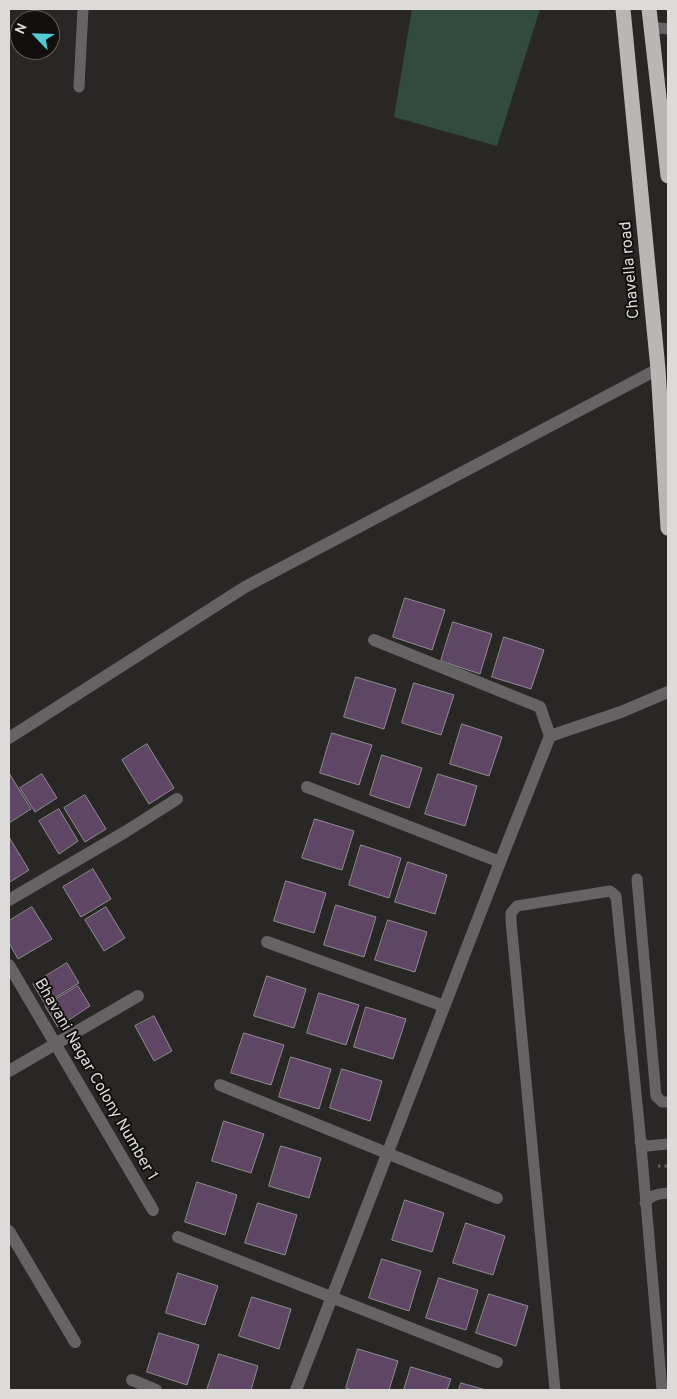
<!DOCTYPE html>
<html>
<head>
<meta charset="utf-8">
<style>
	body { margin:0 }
	#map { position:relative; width:677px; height:1399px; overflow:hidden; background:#292725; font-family:Overpass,sans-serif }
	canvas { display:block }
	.frame { position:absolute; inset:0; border:10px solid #dddbda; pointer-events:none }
	.north { position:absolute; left:10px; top:10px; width:50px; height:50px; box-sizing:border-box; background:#11100f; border:1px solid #636160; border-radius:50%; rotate:294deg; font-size:14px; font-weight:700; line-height:20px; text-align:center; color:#dddbda }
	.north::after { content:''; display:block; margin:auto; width:18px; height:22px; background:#51ccd5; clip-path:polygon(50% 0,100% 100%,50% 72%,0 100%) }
</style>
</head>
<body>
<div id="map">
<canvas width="677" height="1399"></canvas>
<div class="frame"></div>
<div class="north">N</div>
</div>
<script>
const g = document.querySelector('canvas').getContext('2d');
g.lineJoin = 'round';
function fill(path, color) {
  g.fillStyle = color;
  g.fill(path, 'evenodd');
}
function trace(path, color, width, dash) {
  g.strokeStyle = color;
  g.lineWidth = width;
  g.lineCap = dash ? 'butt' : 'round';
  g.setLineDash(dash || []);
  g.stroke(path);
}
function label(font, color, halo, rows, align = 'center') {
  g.font = font + ' Overpass,sans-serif';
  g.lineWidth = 4;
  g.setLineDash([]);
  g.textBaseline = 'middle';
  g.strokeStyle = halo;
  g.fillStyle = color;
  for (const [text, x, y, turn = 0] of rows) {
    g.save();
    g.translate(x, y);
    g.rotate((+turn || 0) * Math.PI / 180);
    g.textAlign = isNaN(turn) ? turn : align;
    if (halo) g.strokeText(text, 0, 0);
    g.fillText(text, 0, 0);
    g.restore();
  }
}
fill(new Path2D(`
	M 412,9 L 540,9 L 497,146 L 394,117 Z`), '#324a3f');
const building = new Path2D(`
	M 405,598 L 445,610 L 432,650 L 393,637 Z
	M 453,622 L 492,634 L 480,674 L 441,661 Z
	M 504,637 L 544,650 L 531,689 L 492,677 Z
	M 356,677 L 396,689 L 384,729 L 344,717 Z
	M 414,683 L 454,695 L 441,735 L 402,723 Z
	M 462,724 L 502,737 L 489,776 L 450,764 Z
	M 332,733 L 372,745 L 359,785 L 320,773 Z
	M 147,744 L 174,788 L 149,804 L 122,760 Z
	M 382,755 L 422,768 L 409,808 L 370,795 Z
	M 9,773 L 31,809 L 9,823 Z
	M 42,774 L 57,798 L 35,812 L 20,788 Z
	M 438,774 L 477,786 L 465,826 L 425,814 Z
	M 85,795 L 106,829 L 85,842 L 64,808 Z
	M 59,809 L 78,841 L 59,854 L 39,821 Z
	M 315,819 L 354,831 L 342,870 L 302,858 Z
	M 9,837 L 29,870 L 10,882 L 9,880 Z
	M 361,845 L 401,858 L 389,898 L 349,885 Z
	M 408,862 L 447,875 L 435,914 L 395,902 Z
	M 93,869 L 111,899 L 81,917 L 63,887 Z
	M 286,881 L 326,893 L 314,933 L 274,921 Z
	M 336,905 L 376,917 L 364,957 L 324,945 Z
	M 32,907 L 52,939 L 18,959 L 9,943 L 9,921 Z
	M 106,907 L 125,938 L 104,951 L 85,920 Z
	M 388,920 L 427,932 L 415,972 L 375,960 Z
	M 67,963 L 79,983 L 45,1004 L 33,984 Z
	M 267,976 L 306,989 L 294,1028 L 254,1016 Z
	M 78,986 L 90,1006 L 58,1027 L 45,1006 Z
	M 319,993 L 359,1005 L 346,1045 L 307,1033 Z
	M 366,1007 L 406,1019 L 393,1059 L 354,1047 Z
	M 154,1016 L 172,1051 L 154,1061 L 135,1026 Z
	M 244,1033 L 284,1045 L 271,1085 L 231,1073 Z
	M 291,1057 L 331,1069 L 319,1109 L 279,1097 Z
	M 342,1069 L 382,1081 L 370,1121 L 330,1108 Z
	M 224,1121 L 264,1134 L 251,1173 L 212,1161 Z
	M 281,1146 L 321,1158 L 309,1198 L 269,1186 Z
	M 197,1182 L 237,1195 L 225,1235 L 185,1222 Z
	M 405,1200 L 444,1213 L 432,1252 L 392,1240 Z
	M 258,1203 L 297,1215 L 285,1255 L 245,1243 Z
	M 466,1223 L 505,1236 L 493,1275 L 453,1263 Z
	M 382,1259 L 421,1271 L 409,1311 L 369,1298 Z
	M 178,1273 L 218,1286 L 205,1325 L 166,1313 Z
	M 439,1278 L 478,1290 L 466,1330 L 426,1318 Z
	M 489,1294 L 528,1306 L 516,1346 L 476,1333 Z
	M 252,1297 L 291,1309 L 279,1349 L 239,1336 Z
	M 159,1333 L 199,1345 L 187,1385 L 147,1372 Z
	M 358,1349 L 398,1361 L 389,1390 L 352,1390 L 346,1388 Z
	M 219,1354 L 258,1366 L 251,1390 L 207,1390 Z
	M 411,1367 L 451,1379 L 447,1390 L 404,1390 Z
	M 461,1383 L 486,1390 L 459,1390 Z`);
fill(building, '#5f4665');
trace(building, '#8f8d90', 1);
trace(new Path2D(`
	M 658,1166 L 668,1166`), '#666463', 3, [2.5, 4]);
trace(new Path2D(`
	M 651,27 L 668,29
	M 79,87 L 83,9
	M 637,879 L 656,1096 L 662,1102 L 668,1102
	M 640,1142 L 647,1146 L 668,1144
	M 645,1203 C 652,1194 658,1194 668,1193
	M 555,1390 L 511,921 L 511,913 L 517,906 L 610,891 L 616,896 L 640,1133 L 662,1390`), '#656363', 11);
trace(new Path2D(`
	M 374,640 L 540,707 L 550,736
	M 9,738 L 245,587 L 658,369
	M 307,787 L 500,862
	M 9,900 L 125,832 L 177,799
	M 267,942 L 444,1006
	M 9,965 L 153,1210
	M 9,1071 L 138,996
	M 220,1085 L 497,1198
	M 9,1231 L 75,1342
	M 178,1237 L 497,1362
	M 132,1380 L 156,1390
	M 296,1390 L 500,862 L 550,736 L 621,712 L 668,692`), '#656363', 12);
trace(new Path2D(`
	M 623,9 L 658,369 L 668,528
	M 649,9 L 668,176`), '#bab6b5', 15);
label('16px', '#dddbda', '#11100f', [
	["Chavella road",631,270,-95],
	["Bhavani Nagar Colony Number 1",95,1080,60]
]);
</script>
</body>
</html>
